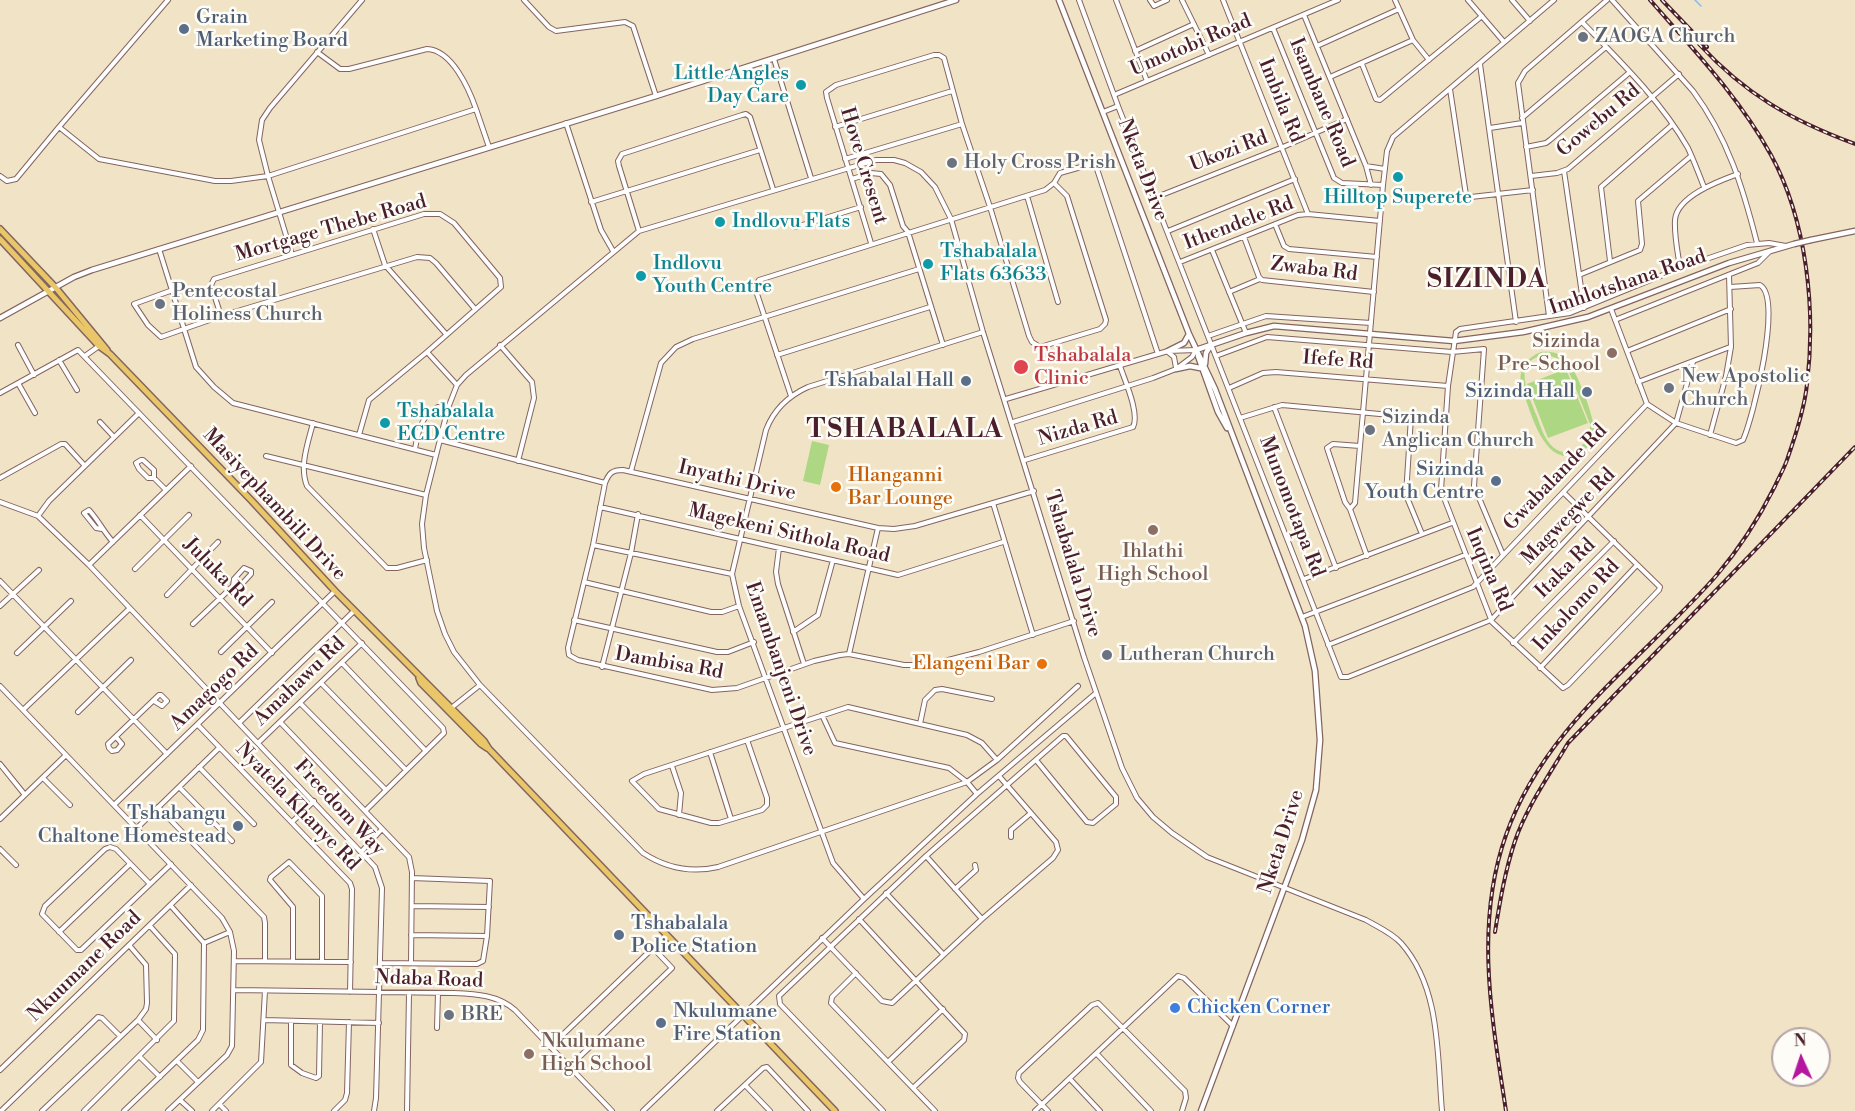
<!DOCTYPE html>
<html>
<head>
<meta charset="utf-8">
<style>
	body { margin:0 }
	#map { position:relative; width:1855px; height:1111px; overflow:hidden; background:#f1e3c6; font-family:"Libre Bodoni",serif }
	canvas { display:block }
	.north { position:absolute; left:1771px; top:1027px; width:60px; height:60px; box-sizing:border-box; background:#fdfcf7; border:2px solid #b5a4a5; border-radius:50%; rotate:357deg; font-size:16px; font-weight:700; line-height:24px; text-align:center; color:#4a1f2b }
	.north::after { content:''; display:block; margin:auto; width:21px; height:27px; background:#b5179e; clip-path:polygon(50% 0,100% 100%,50% 72%,0 100%) }
</style>
</head>
<body>
<div id="map">
<canvas width="1855" height="1111"></canvas>
<div class="north">N</div>
</div>
<script>
const g = document.querySelector('canvas').getContext('2d');
g.lineJoin = 'round';
function fill(path, color) {
  g.fillStyle = color;
  g.fill(path, 'evenodd');
}
function trace(path, color, width, dash) {
  g.strokeStyle = color;
  g.lineWidth = width;
  g.lineCap = dash ? 'butt' : 'round';
  g.setLineDash(dash || []);
  g.stroke(path);
}
function label(font, color, halo, rows, align = 'center') {
  g.font = font + ' "Libre Bodoni",serif';
  g.lineWidth = 5;
  g.setLineDash([]);
  g.textBaseline = 'middle';
  g.strokeStyle = halo;
  g.fillStyle = color;
  for (const [text, x, y, turn = 0] of rows) {
    g.save();
    g.translate(x, y);
    g.rotate((+turn || 0) * Math.PI / 180);
    g.textAlign = isNaN(turn) ? turn : align;
    if (halo) g.strokeText(text, 0, 0);
    g.fillText(text, 0, 0);
    g.restore();
  }
}
fill(new Path2D(`
	M 1541,352 C 1551,351 1560,353 1567,360 C 1576,369 1596,420 1594,433 C 1593,442 1586,450 1578,454 C 1543,468 1531,411 1522,389 C 1517,372 1525,358 1541,352 ZM 1548,355 L 1559,359 L 1567,367 L 1590,424 C 1592,446 1566,463 1550,444 C 1543,436 1540,424 1536,414 C 1528,393 1510,358 1548,355 Z
	M 1566,369 L 1588,423 L 1548,438 L 1527,384 Z
	M 812,441 L 829,445 L 820,485 L 803,481 Z`), '#add782');
trace(new Path2D(`
	M 1695,0 L 1701,6`), '#7fbcf2', 1.5);
const minor = new Path2D(`
	M 524,0 L 549,27 L 556,31 L 625,22 L 633,26 L 656,96
	M 1079,0 L 1114,95
	M 1116,0 L 1147,81
	M 1150,0 L 1154,6 L 1167,0
	M 1182,0 L 1209,55
	M 1223,0 L 1308,214
	M 1395,0 L 1413,40 L 1429,60
	M 1468,0 L 1504,42
	M 1512,0 L 1530,21
	M 1612,0 L 1693,91 C 1728,138 1743,188 1757,243
	M 1304,15 L 1366,166 L 1371,185
	M 1582,22 C 1620,61 1661,101 1688,148 C 1694,161 1699,174 1704,187
	M 1273,28 L 1334,178 L 1342,183 L 1383,185
	M 1317,46 L 1399,9
	M 1135,51 L 1194,24
	M 317,52 L 340,69 L 349,69 L 427,49 C 452,50 469,89 476,109
	M 774,59 L 811,178
	M 1362,64 L 1376,99 L 1380,100 L 1482,16
	M 1480,64 L 1516,322
	M 1330,77 L 1413,40
	M 1450,89 L 1466,195 L 1471,197 L 1533,190
	M 1118,106 L 1341,677 L 1348,677 L 1491,620 L 1676,423 L 1693,362
	M 1103,112 L 1118,106 L 1114,95 L 1338,0
	M 1522,118 L 1606,47
	M 566,123 L 601,230 L 613,251
	M 59,127 L 168,0
	M 835,127 L 952,91
	M 1490,128 L 1522,123
	M 1526,147 L 1546,143 L 1550,140 L 1630,72
	M 845,159 L 962,124
	M 1366,166 L 1385,169
	M 1564,171 L 1584,308
	M 0,176 L 7,181 L 16,179 L 59,127 L 99,159 L 215,181 L 231,181 L 268,176 L 476,109 L 489,147
	M 1531,176 L 1557,173 L 1568,169 L 1679,74
	M 852,179 L 871,173 L 881,174 L 890,185 L 903,226 L 908,232 L 943,345
	M 1027,196 L 1058,302
	M 1154,198 L 1283,147 L 1347,119
	M 591,202 L 760,150
	M 1275,224 L 1284,246 L 1289,249 L 1377,257
	M 796,227 L 861,207
	M 373,229 L 385,265 L 446,334
	M 639,231 L 619,166 L 618,161 L 622,154 L 742,115 L 746,114 L 750,117 L 773,189
	M 1168,231 L 1295,179
	M 1244,237 L 1259,277 L 1262,280 L 1374,292
	M 871,243 L 827,98 L 826,92 L 836,85 L 934,55 L 939,55 L 944,58 L 962,124 L 990,207 L 1029,336 L 1032,342 L 1040,347 L 1100,329 L 1105,324 L 1106,320 L 1067,196 L 1054,183
	M 159,249 L 196,367 L 214,387 L 233,403 L 436,455
	M 1212,250 L 1246,333
	M 292,255 L 268,176 L 259,140 L 262,120 L 270,108 L 362,0
	M 1610,261 L 1601,187 L 1672,125
	M 1180,262 L 1298,215 L 1308,214 L 1380,221
	M 1680,268 C 1678,253 1674,236 1675,220 C 1677,196 1719,181 1738,174
	M 1579,275 L 1640,250 L 1642,244 L 1638,201 L 1691,156
	M 170,291 L 134,304 L 148,325 L 161,337 L 221,316 L 417,257 L 430,258 L 436,263 L 475,309
	M 1229,292 L 1260,279
	M 221,316 L 211,285 L 214,279 L 424,214 L 440,214 L 454,223 L 500,278 L 501,287 L 427,352 L 369,400 L 359,435
	M 1549,316 L 1518,83 L 1525,71 L 1607,0
	M 1615,320 L 1758,263 L 1770,251
	M 1208,336 L 1266,316 L 1371,323
	M 18,345 L 34,375
	M 500,345 L 532,382 L 534,398 L 518,461
	M 1627,351 L 1731,309
	M 427,352 L 457,385
	M 1168,352 L 1174,357 L 1176,368
	M 777,355 L 930,307
	M 85,356 L 99,346
	M 1216,356 L 1267,337 L 1452,352 L 1484,349 L 1474,486 L 1503,555
	M 59,360 L 77,390
	M 1638,382 L 1730,347
	M 18,383 L 35,413
	M 1229,388 L 1263,373 L 1276,372 L 1448,386
	M 0,393 L 78,350 L 443,728 L 444,733 L 365,811
	M 791,396 L 756,291 L 756,285 L 759,280 L 1045,190 L 1054,183 L 1060,173 L 1095,163 L 1158,354
	M 1006,399 L 1168,351 L 1196,350
	M 1647,404 L 1676,423 L 1736,443 L 1743,440 C 1753,418 1783,298 1760,285 L 1730,287
	M 1274,407 L 1336,568
	M 1411,417 L 1406,495 L 1422,534
	M 1240,418 L 1282,405 L 1445,420
	M 100,422 L 114,437
	M 1013,422 L 1153,378 L 1176,369 L 1192,357 L 1196,350
	M 313,423 C 308,443 299,466 307,486 L 387,568 L 397,568 L 427,560
	M 1710,435 L 1726,376 L 1731,347 L 1729,275
	M 440,440 L 605,483 C 609,473 612,470 623,470 L 878,528 L 894,529 L 915,526 L 1034,491
	M 415,449 C 418,432 421,415 438,407 L 448,408
	M 266,456 L 426,495
	M 1025,460 L 1133,427 C 1140,414 1125,381 1120,366
	M 631,471 L 661,363 L 676,347 L 693,339 L 919,269
	M 0,478 L 61,444 L 65,444 L 85,466
	M 154,478 L 148,478 L 139,469 L 136,463 L 141,460 L 143,460 L 154,470 L 154,478 L 166,490
	M 605,483 L 593,545 L 568,648 L 569,655 L 578,660 L 712,690 L 737,688 L 814,661 L 840,655 L 849,654 L 904,665 L 929,665 L 979,652 L 1074,621
	M 1564,493 L 1660,587 L 1659,590 L 1568,685 L 1563,688 L 1492,622 L 1441,490 L 1448,386 L 1456,332 L 1460,329 L 1570,313 L 1680,268 L 1747,245 L 1769,243 L 1786,246
	M 0,502 L 38,516 L 89,565 L 375,867 L 382,888 L 376,1098 L 374,1111
	M 993,503 L 1033,635
	M 600,507 L 898,575 L 1003,542
	M 1350,509 L 1345,502 L 1327,448 L 1333,444 L 1360,446
	M 140,515 L 272,653
	M 38,516 L 49,501 L 139,413
	M 102,529 L 96,528 L 84,513 L 89,510 C 99,521 103,531 113,542
	M 593,545 L 732,574
	M 779,548 L 776,572 L 778,584 L 804,664
	M 1367,556 L 1350,509 L 1355,503 L 1383,185 L 1387,151 L 1393,137 L 1554,0
	M 89,565 L 191,466
	M 135,569 L 189,515
	M 1304,579 L 1452,523
	M 0,581 L 167,754
	M 584,582 L 711,612 L 722,612 L 739,606
	M 167,595 L 218,542
	M 0,606 L 39,570
	M 1302,617 L 1465,555
	M 574,620 L 717,652 L 728,652 L 754,642
	M 193,624 L 233,586 L 241,585 L 251,574 L 251,571 L 244,568 L 234,579 L 233,586
	M 793,632 L 818,615 L 833,560
	M 1513,643 L 1614,541
	M 1328,645 L 1473,587 L 1647,404 L 1611,309
	M 221,652 L 272,602
	M 17,653 L 71,601
	M 849,654 L 878,528
	M 342,663 L 426,751
	M 602,667 L 631,553 L 638,514
	M 1540,668 L 1637,565
	M 321,683 L 406,770
	M 0,686 L 222,918 L 230,932 L 234,951 L 232,1046 L 227,1055 L 168,1111
	M 1078,686 L 997,760 L 967,782 L 718,867 C 692,873 666,868 643,853 L 480,685 L 454,652 L 445,634 L 437,611 L 424,548 L 422,524 L 426,495 L 448,408 L 457,385 L 466,375 L 639,231 L 876,160 L 894,160 L 905,163 L 921,172 L 935,187 L 951,219 L 983,332 L 1084,657 L 1122,768 L 1137,798 L 1153,817 L 1172,833 L 1207,857 L 1366,920 C 1378,927 1392,933 1401,943 C 1441,988 1437,1055 1442,1111
	M 300,703 L 386,790
	M 450,709 L 480,685
	M 23,710 L 129,609
	M 78,712 L 131,660
	M 822,715 L 835,743 L 949,768 L 967,782 L 977,794
	M 280,722 L 409,857 L 412,872 L 411,963
	M 239,723 L 354,611
	M 920,724 L 925,700 L 935,690 L 942,689 L 992,699
	M 198,725 L 350,883 L 352,889 L 350,992
	M 116,737 L 122,744 L 117,750 L 112,751 L 109,748 L 108,744 L 159,695 L 161,695 L 167,701 L 162,706 L 154,701
	M 747,740 L 767,798 L 767,805 L 762,810 L 719,823 L 711,823 L 659,809 L 632,781 L 644,774 L 848,707 L 967,735 L 982,743 L 997,760
	M 258,743 L 362,643
	M 710,752 L 731,819
	M 0,764 L 25,795
	M 672,766 L 681,793 L 679,815
	M 199,767 L 254,824
	M 43,778 L 70,805
	M 179,787 L 232,841
	M 114,805 L 335,591
	M 158,807 L 264,917 L 265,923 L 265,961
	M 0,819 L 66,755
	M 292,822 L 314,801
	M 137,828 L 219,748
	M 1011,837 L 1011,830 L 1031,813
	M 0,849 L 16,865
	M 362,851 L 382,829
	M 926,856 L 982,919
	M 150,884 L 116,849 L 110,847 L 105,849 L 45,906 L 42,914 L 77,950 L 81,950 L 171,864
	M 955,889 L 976,870 L 975,865
	M 886,893 L 943,954
	M 864,899 L 833,863 L 739,606 L 732,574 L 766,430 C 774,409 788,396 808,387 L 983,332
	M 412,906 L 489,907
	M 859,919 L 965,1034 L 964,1040 L 913,1088
	M 59,932 L 130,864
	M 411,935 L 487,936
	M 822,938 L 882,1001 L 892,1003 L 982,919 L 1053,858 L 1058,850 L 1056,842 L 999,776
	M 204,943 L 230,932
	M 653,948 L 667,935
	M 234,961 L 351,962
	M 293,961 L 293,907 L 270,880 L 271,877 L 289,862 L 322,896 L 322,961
	M 380,963 L 477,964 L 483,961 L 487,936 L 490,881 L 412,878
	M 856,973 L 832,997 L 831,1003 L 935,1111
	M 234,990 L 454,993 C 476,994 498,995 515,1010 L 612,1111
	M 138,1020 L 157,1040
	M 264,1020 L 379,1023
	M 291,1021 L 291,1065 L 302,1073 L 316,1078 L 319,1076 L 320,1022
	M 437,1028 L 438,993
	M 550,1047 L 653,948 L 672,968 L 569,1067
	M 1097,1054 L 1151,1111
	M 140,1057 L 160,1077
	M 177,1061 L 198,1082
	M 889,1061 L 943,1009
	M 0,1070 L 191,885
	M 1070,1079 L 1100,1111
	M 745,1085 L 770,1111
	M 180,1100 L 192,1111
	M 219,1104 L 226,1111
	M 1,1111 L 98,1017 L 102,1018 L 120,1036
	M 42,1111 L 138,1020 L 146,1009 L 147,1003 L 146,965 L 129,945
	M 84,1111 L 174,1021 L 175,954 L 150,926
	M 124,1111 L 198,1040 L 203,1030 L 204,943 L 171,906
	M 212,1111 L 261,1062 L 265,991
	M 334,1111 L 345,1100 L 347,1093 L 349,1022
	M 407,1111 L 409,993
	M 643,1111 L 864,899 L 977,794 L 1096,693
	M 717,1111 L 763,1068 L 767,1067 L 808,1111
	M 883,1111 L 780,1004 L 779,996 L 926,856 L 1063,736 L 1066,736 L 1116,797 L 1116,804 L 1093,823 L 1087,822 L 1036,760
	M 1035,1111 L 1178,976 L 1184,978 L 1233,1026
	M 1048,1111 L 1020,1082 L 1018,1078 L 1019,1073 L 1092,1005 L 1098,1003 L 1185,1091 L 1186,1098 L 1182,1111`);
const tertiary = new Path2D(`
	M 1059,0 L 1189,334 L 1215,389 L 1305,626 L 1315,671 L 1320,740 L 1316,790 L 1302,840 L 1201,1111
	M 1811,240 L 1855,231
	M 0,318 L 74,277 L 92,270 L 656,96 L 956,0
	M 1196,350 L 1246,333 L 1274,326 L 1454,341 L 1523,332 L 1588,317 L 1729,263 L 1794,244
	M 1168,351 L 1184,343 L 1189,334
	M 1198,356 L 1218,412 L 1227,428
	M 1205,364 L 1206,353 L 1211,345
	M 1176,369 L 1190,366 L 1200,368`);
const primary = new Path2D(`
	M 0,229 L 56,288 L 107,350
	M 0,239 L 99,346 L 110,354 L 251,500 L 335,591 L 484,741 L 489,749 L 835,1111
	M 419,678 L 421,683 L 481,744 L 487,748`);
trace(minor, '#846461', 6);
trace(tertiary, '#846461', 7);
trace(primary, '#846461', 8);
trace(minor, '#fff', 4);
trace(tertiary, '#fff', 4.5);
trace(primary, '#e9c769', 5);
const rail = new Path2D(`
	M 1662,0 L 1707,47
	M 1699,44 C 1746,95 1791,120 1855,144
	M 1495,932 C 1500,901 1505,871 1515,841 C 1526,808 1550,774 1568,743 L 1855,447
	M 1506,1111 C 1492,1019 1474,925 1506,835 C 1544,726 1642,660 1716,576 C 1740,548 1759,518 1775,486 C 1779,477 1785,467 1788,457 C 1795,437 1805,405 1807,384 C 1816,310 1807,221 1771,155 C 1739,97 1693,49 1650,0`);
trace(rail, '#4a1f2b', 4);
trace(rail, '#fdfcf7', 1.5, [4.5]);
const tertiaryBridge = new Path2D(`
	M 1794,244 L 1811,240`);
trace(tertiaryBridge, '#846461', 7, []);
trace(tertiaryBridge, '#fff', 4.5);
for (const [x, y, r, color] of [
	[184,29,6,"#5c6f8a"],
	[1583,37,6,"#6b7280"],
	[801,85,6,"#0f9aa8"],
	[952,163,6,"#6b7280"],
	[1398,177,6,"#0f9aa8"],
	[720,222,6,"#0f9aa8"],
	[928,264,6,"#0f9aa8"],
	[641,276,6,"#0f9aa8"],
	[160,304,6,"#6b7280"],
	[1612,353,6,"#8d6e63"],
	[1021,367,8,"#e0444e"],
	[966,381,6,"#5c6f8a"],
	[1669,388,6,"#6b7280"],
	[1587,392,6,"#5c6f8a"],
	[385,423,6,"#0f9aa8"],
	[1370,430,6,"#6b7280"],
	[1496,481,6,"#5c6f8a"],
	[836,487,6,"#e8710a"],
	[1153,530,6,"#8d6e63"],
	[1107,655,6,"#6b7280"],
	[1042,664,6,"#e8710a"],
	[238,826,6,"#5c6f8a"],
	[619,935,6,"#5c6f8a"],
	[1175,1008,6,"#3f7fe0"],
	[449,1015,6,"#6b7280"],
	[661,1023,6,"#5c6f8a"],
	[529,1054,6,"#8d6e63"]
]) {
  const dot = new Path2D();
  dot.arc(x, y, r, 0, 2 * Math.PI);
  g.fillStyle = color;
  g.fill(dot);
  trace(dot, '#fdfcf7', 2);
}
label('20px', '#4e5e75', '#fdfcf7', [
	["Grain",196,18,"left"],
	["Marketing Board",196,41,"left"],
	["Tshabalal Hall",954,381],
	["Sizinda Hall",1575,392],
	["Sizinda",1484,470],
	["Youth Centre",1484,493],
	["Tshabangu",226,814],
	["Chaltone Homestead",226,837],
	["Tshabalala",631,924,"left"],
	["Police Station",631,947,"left"],
	["Nkulumane",673,1012,"left"],
	["Fire Station",673,1035,"left"]
], 'right');
label('20px', '#5b616d', '#fdfcf7', [
	["ZAOGA Church",1595,37],
	["Holy Cross Prish",964,163],
	["Pentecostal",172,292],
	["Holiness Church",172,315],
	["New Apostolic",1681,377],
	["Church",1681,400],
	["Sizinda",1382,418],
	["Anglican Church",1382,441],
	["Lutheran Church",1119,655],
	["BRE",461,1015]
], 'left');
label('20px', '#4a1f2b', '#fdfcf7', [
	["Umotobi Road",1191,46,-23],
	["Imbila Rd",1280,101,68],
	["Isambane Road",1321,103,67],
	["Gowebu Rd",1599,121,-40],
	["Ukozi Rd",1229,152,-21],
	["Hove Cresent",863,166,73],
	["Nketa Drive",1142,170,69],
	["Ithendele Rd",1239,224,-21],
	["Mortgage Thebe Road",331,229,-16],
	["Zwaba Rd",1314,270,7],
	["Imhlotshana Road",1628,283,-19],
	["Ifefe Rd",1338,361,4],
	["Nizda Rd",1078,429,-16],
	["Gwabalande Rd",1556,478,-46],
	["Inyathi Drive",737,481,13],
	["Masiyephambili Drive",274,505,47],
	["Munomotapa Rd",1291,507,69],
	["Magwegwe Rd",1569,517,-46],
	["Magekeni Sithola Road",789,534,13],
	["Tshabalala Drive",1072,564,73],
	["Itaka Rd",1566,569,-45],
	["Inqina Rd",1488,570,67],
	["Juluka Rd",217,573,46],
	["Inkolomo Rd",1577,606,-47],
	["Dambisa Rd",669,664,10],
	["Emambanjeni Drive",780,669,71],
	["Amahawu Rd",300,682,-44],
	["Amagogo Rd",215,688,-44],
	["Nyatela Khanye Rd",297,807,46],
	["Freedom Way",339,808,47],
	["Nketa Drive",1282,842,-72],
	["Nkuumane Road",85,967,-44],
	["Ndaba Road",429,980,2]
]);
label('20px', '#0d838f', '#fdfcf7', [
	["Little Angles",789,74,"right"],
	["Day Care",789,97,"right"],
	["Hilltop Superete",1398,198,"center"],
	["Indlovu Flats",732,222],
	["Tshabalala",940,252],
	["Flats 63633",940,275],
	["Indlovu",653,264],
	["Youth Centre",653,287],
	["Tshabalala",397,412],
	["ECD Centre",397,435]
], 'left');
label('20px', '#785e54', '#fdfcf7', [
	["Sizinda",1600,342],
	["Pre-School",1600,365],
	["Ihlathi",1153,552,"center"],
	["High School",1153,575,"center"],
	["Nkulumane",541,1042,"left"],
	["High School",541,1065,"left"]
], 'right');
label('20px', '#be3a42', '#fdfcf7', [
	["Tshabalala",1034,356],
	["Clinic",1034,379]
], 'left');
label('20px', '#c56008', '#fdfcf7', [
	["Hlanganni",848,476],
	["Bar Lounge",848,499],
	["Elangeni Bar",1030,664,"right"]
], 'left');
label('20px', '#366cbe', '#fdfcf7', [
	["Chicken Corner",1187,1008]
], 'left');
g.letterSpacing = '1.5px';
label('bold 26px', '#4a1f2b', '#fdfcf7', [
	["SIZINDA",1487,281],
	["TSHABALALA",905,431]
]);
g.letterSpacing = '0px';
</script>
</body>
</html>
